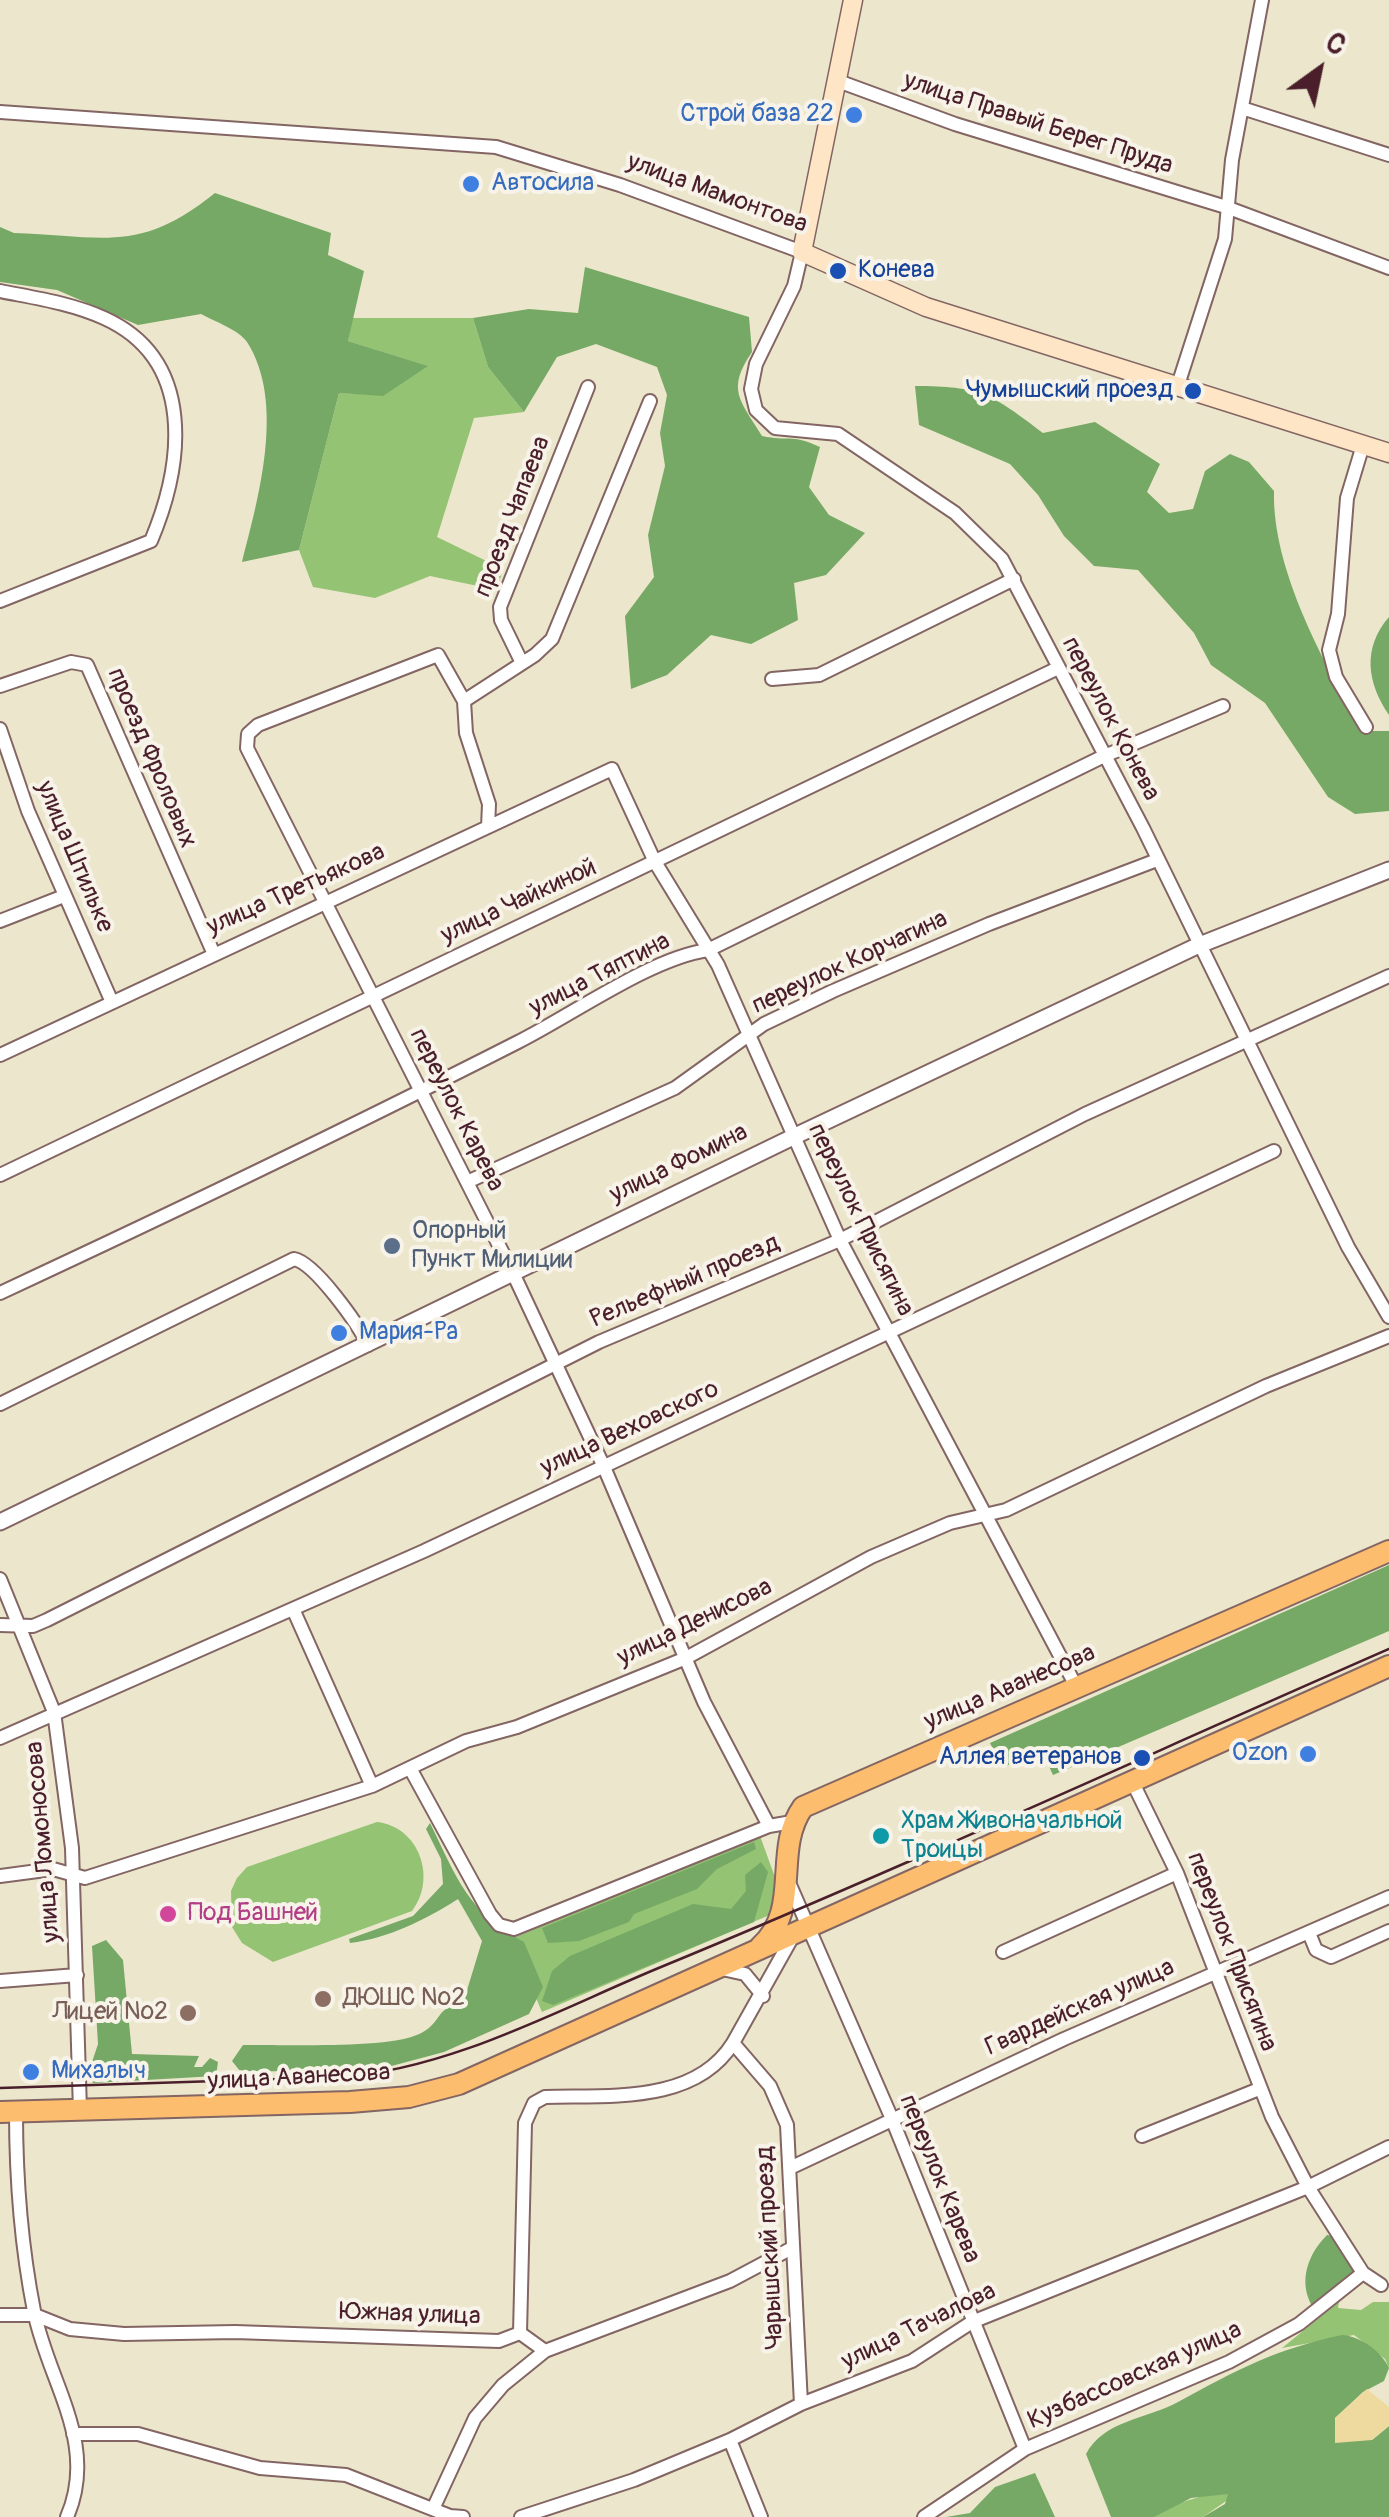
<!DOCTYPE html>
<html>
<head>
<meta charset="utf-8">
<style>
	body { margin:0 }
	#map { position:relative; width:1389px; height:2517px; overflow:hidden; background:#ece7cc; font-family:Pangolin,sans-serif }
	canvas { display:block }
	.north { position:absolute; left:1269px; top:20px; width:100px; height:100px; -webkit-text-stroke:8px #f7f3e8; paint-order:stroke; rotate:33deg; font-size:28px; font-weight:700; line-height:40px; text-align:center; color:#4a1f2b }
	.north::after { content:''; display:block; margin:auto; width:35px; height:45px; background:#4a1f2b; clip-path:polygon(50% 0,100% 100%,50% 72%,0 100%) }
</style>
</head>
<body>
<div id="map">
<canvas width="1389" height="2517"></canvas>
<div class="north">С</div>
</div>
<script>
const g = document.querySelector('canvas').getContext('2d');
g.lineJoin = 'round';
function fill(path, color) {
  g.fillStyle = color;
  g.fill(path, 'evenodd');
}
function trace(path, color, width, dash) {
  g.strokeStyle = color;
  g.lineWidth = width;
  g.lineCap = dash ? 'butt' : 'round';
  g.setLineDash(dash || []);
  g.stroke(path);
}
function label(font, color, halo, rows, align = 'center') {
  g.font = font + ' Pangolin,sans-serif';
  g.lineWidth = 8;
  g.setLineDash([]);
  g.textBaseline = 'middle';
  g.strokeStyle = halo;
  g.fillStyle = color;
  for (const [text, x, y, turn = 0] of rows) {
    g.save();
    g.translate(x, y);
    g.rotate((+turn || 0) * Math.PI / 180);
    g.textAlign = isNaN(turn) ? turn : align;
    if (halo) g.strokeText(text, 0, 0);
    g.fillText(text, 0, 0);
    g.restore();
  }
}
fill(new Path2D(`
	M 352,318 L 473,318 L 488,367 L 524,412 L 474,418 L 437,537 L 503,569 L 497,590 L 430,576 L 375,598 L 313,587 L 299,550 L 339,393 L 383,395 L 427,366 L 348,341 Z
	M 377,1822 C 420,1827 437,1879 412,1911 L 273,1962 L 242,1943 L 232,1927 L 231,1891 L 237,1878 L 247,1867 Z
	M 760,1836 L 776,1880 L 772,1914 L 542,2012 L 511,1939 Z
	M 1339,2302 L 1338,2308 L 1361,2310 L 1373,2302 L 1389,2302 L 1389,2368 L 1385,2359 L 1354,2335 L 1282,2348 Z
	M 1216,2492 L 1228,2493 L 1229,2499 L 1203,2517 L 1154,2517 L 1166,2507 Z`), '#93c373');
fill(new Path2D(`
	M 215,193 L 331,233 L 328,255 L 364,271 L 348,341 L 428,366 L 383,396 L 339,393 L 299,550 L 242,562 C 258,499 286,403 247,342 C 239,330 214,321 201,314 L 138,325 L 57,290 L 0,282 L 0,227 L 14,233 C 104,236 139,254 215,193 Z
	M 585,267 L 749,317 L 752,352 C 726,390 740,400 762,436 C 789,442 790,433 820,447 L 809,487 L 829,515 L 865,533 L 826,575 L 794,583 L 798,620 L 751,644 L 711,635 L 667,675 L 631,689 L 625,616 L 654,577 L 648,535 L 665,466 L 660,433 L 667,395 L 657,367 L 596,344 L 557,357 L 524,412 L 488,367 L 473,318 L 529,309 L 578,313 Z
	M 915,386 C 980,386 992,394 1043,433 L 1095,422 L 1160,464 L 1147,492 L 1169,513 L 1193,509 L 1205,471 L 1230,454 L 1249,462 L 1274,491 C 1272,570 1324,662 1362,731 L 1389,731 L 1389,811 L 1355,814 L 1328,797 L 1265,703 L 1211,665 L 1194,633 L 1138,570 L 1094,566 L 1064,536 L 1038,495 L 1010,464 L 919,425 Z
	M 1389,617 L 1389,715 C 1367,683 1362,648 1389,617 Z
	M 1389,1565 L 1389,1631 L 1053,1775 L 1041,1749 L 1002,1768 L 990,1743 Z
	M 430,1823 C 457,1878 468,1913 524,1942 L 543,1987 L 529,2014 L 444,2052 L 369,2072 L 240,2071 L 232,2061 L 243,2045 C 281,2044 395,2050 423,2032 C 442,2021 434,2010 464,2000 L 482,1941 L 458,1899 C 425,1920 389,1938 350,1943 L 349,1939 L 413,1916 L 443,1884 L 441,1859 L 426,1829 Z
	M 754,1842 L 756,1849 L 717,1869 L 697,1889 L 634,1914 L 629,1922 L 579,1941 L 548,1943 L 542,1928 Z
	M 761,1862 L 768,1872 L 754,1922 L 553,2005 L 542,2001 L 552,1971 L 570,1956 L 693,1904 L 731,1909 L 746,1891 L 745,1875 Z
	M 106,1940 L 123,1960 L 132,2054 L 199,2056 L 194,2067 L 202,2067 L 210,2058 L 218,2062 L 216,2076 L 93,2083 L 88,2074 L 98,2044 L 92,1946 Z
	M 1327,2235 L 1333,2236 L 1354,2272 L 1312,2306 C 1298,2281 1308,2254 1327,2235 Z
	M 1342,2335 C 1360,2336 1381,2351 1389,2368 L 1384,2381 L 1363,2392 L 1335,2418 L 1372,2440 L 1389,2426 L 1389,2517 L 1203,2517 L 1225,2504 L 1228,2494 L 1191,2498 L 1154,2517 L 1111,2517 L 1086,2454 C 1104,2420 1147,2419 1178,2402 C 1239,2369 1273,2350 1342,2335 Z
	M 1035,2473 L 1055,2517 L 946,2517 L 970,2513 L 995,2487 Z`), '#76a965');
fill(new Path2D(`
	M 1367,2389 L 1389,2407 L 1389,2426 L 1372,2440 L 1335,2443 L 1335,2418 Z`), '#eeda9e');
const minor = new Path2D(`
	M 838,81 L 955,124 L 1226,207 L 1389,268
	M 1245,109 L 1389,155
	M 0,112 L 496,147 L 620,185 L 802,252 L 794,286 L 756,364 L 751,389 L 756,410 L 775,428 L 838,434 L 955,513 L 1002,559 L 1143,828 L 1348,1247 L 1389,1317
	M 0,291 C 35,298 71,303 104,318 C 197,360 183,465 151,541 L 0,601
	M 1178,385 L 1225,239 L 1232,160 L 1262,0
	M 1363,445 L 1347,498 L 1338,614 L 1329,650 L 1336,677 L 1366,727
	M 522,663 L 501,620 L 500,607 L 588,387
	M 772,679 L 819,675 L 1014,579
	M 0,686 L 71,662 L 87,665 L 213,952
	M 464,701 L 535,655 L 552,639 L 650,401
	M 0,729 L 28,811 L 111,1000
	M 488,827 L 489,804 L 466,733 L 464,701 L 438,655 L 258,725 L 248,734 L 247,748 L 513,1273 L 604,1467 L 704,1702 L 769,1826
	M 0,921 L 64,896
	M 0,1055 L 612,769 L 655,862 L 718,965 L 840,1240 L 1077,1688
	M 0,1175 L 1056,669
	M 467,1182 L 675,1088 L 764,1024 L 833,991 L 989,924 L 1157,860
	M 0,1293 C 174,1212 347,1129 518,1042 C 572,1015 651,958 708,950 L 1102,757 L 1223,706
	M 0,1404 L 294,1259 C 315,1263 358,1324 368,1345
	M 0,1579 L 54,1712 L 72,1848 L 80,2111
	M 293,1609 L 372,1786
	M 0,1625 L 33,1626 L 47,1620 L 599,1342 L 840,1240 L 1085,1114 L 1389,976
	M 0,1738 L 424,1551 L 1274,1151
	M 411,1770 L 490,1914 L 499,1925 L 514,1929 L 769,1826 L 792,1822
	M 1131,1779 L 1177,1873 L 1272,2117 L 1308,2187 L 1363,2273 L 1381,2285
	M 0,1876 L 53,1869 L 85,1878 L 372,1786 L 466,1741 L 517,1727 L 686,1658 L 871,1557 L 950,1523 L 1006,1510 L 1266,1386 L 1389,1336
	M 790,1885 L 892,2119 L 1025,2449
	M 1309,1933 L 1316,1950 L 1331,1957 L 1389,1931
	M 793,1936 L 733,2043 L 770,2086 L 787,2125 L 801,2404
	M 1003,1952 L 1177,1873
	M 722,1969 L 745,1974 L 763,1996
	M 0,1981 L 77,1975
	M 16,2112 C 16,2179 21,2245 34,2311 C 48,2382 99,2443 67,2517
	M 1142,2136 L 1259,2089
	M 792,2167 L 1064,2039 L 1389,1897
	M 0,2315 L 35,2315 L 70,2329 L 124,2334 L 235,2332 L 499,2341 L 520,2333 L 545,2351 L 730,2281 L 792,2248
	M 520,2333 L 525,2123 L 534,2103 L 545,2097 C 610,2095 695,2104 733,2043
	M 73,2434 L 138,2434 L 260,2468 L 346,2475 L 450,2516 L 463,2517
	M 730,2440 L 761,2517
	M 433,2509 L 475,2418 L 503,2385 L 545,2351
	M 521,2517 L 634,2480 L 730,2440 L 801,2404 L 912,2361 L 972,2322 L 1308,2187 L 1389,2147
	M 924,2517 L 1025,2449 L 1229,2362 L 1299,2324 L 1363,2273`);
const tertiary = new Path2D(`
	M 0,1522 L 793,1137 L 1197,946 L 1389,870`);
const secondary = new Path2D(`
	M 853,0 L 802,252 L 926,307 L 1389,453`);
const trunk = new Path2D(`
	M 760,1947 C 803,1909 772,1851 803,1807 L 1389,1551
	M 0,2112 L 350,2102 L 409,2097 L 459,2084 L 1389,1666`);
trace(minor, '#836563', 16);
trace(tertiary, '#836563', 19);
trace(secondary, '#836563', 21);
trace(trunk, '#836563', 24);
trace(minor, '#fff', 12);
trace(tertiary, '#fff', 15);
trace(secondary, '#fee5c5', 18);
trace(trunk, '#fcbd6f', 20);
trace(new Path2D(`
	M 0,2088 L 341,2077 C 452,2069 559,2009 661,1967 C 906,1866 1147,1755 1389,1649`), '#4a1f2b', 2.5);
for (const [x, y, r, color] of [
	[854,115,10,"#3f7fe0"],
	[471,184,10,"#3f7fe0"],
	[838,271,10,"#1a4fb4"],
	[1193,391,10,"#1a4fb4"],
	[392,1246,10,"#5c6f8a"],
	[339,1333,10,"#3f7fe0"],
	[1308,1754,10,"#3f7fe0"],
	[1142,1758,10,"#1a4fb4"],
	[881,1836,10,"#0f9aa8"],
	[168,1914,10,"#d1479c"],
	[323,1999,10,"#8d6e63"],
	[188,2013,10,"#8d6e63"],
	[31,2072,10,"#3f7fe0"]
]) {
  const dot = new Path2D();
  dot.arc(x, y, r, 0, 2 * Math.PI);
  g.fillStyle = color;
  g.fill(dot);
  trace(dot, '#f7f3e8', 4);
}
label('25px', '#366cbe', '#f7f3e8', [
	["Строй база 22",834,115,"right"],
	["Автосила",491,184],
	["Мария-Ра",359,1333],
	["Ozon",1288,1754,"right"],
	["Михалыч",51,2072]
], 'left');
label('25px', '#4a1f2b', '#f7f3e8', [
	["улица Правый Берег Пруда",1038,124,18],
	["улица Мамонтова",717,194,20],
	["проезд Чапаева",513,517,-69],
	["переулок Конева",1110,719,62],
	["проезд Фроловых",151,758,67],
	["улица Штильке",74,857,67],
	["улица Третьякова",296,890,-24],
	["улица Чайкиной",519,902,-25],
	["переулок Корчагина",850,963,-25],
	["улица Тяптина",600,975,-27],
	["переулок Карева",456,1110,63],
	["улица Фомина",679,1164,-26],
	["переулок Присягина",860,1220,64],
	["Рельефный проезд",685,1282,-23],
	["улица Веховского",630,1429,-25],
	["улица Денисова",695,1623,-26],
	["улица Аванесова",1010,1688,-23],
	["улица Ломоносова",44,1842,-95],
	["переулок Присягина",1231,1952,69],
	["Гвардейская улица",1080,2008,-24],
	["улица Аванесова",299,2078,-3],
	["переулок Карева",939,2179,68],
	["Чарышский проезд",771,2248,-93],
	["Южная улица",410,2315,2],
	["улица Тачалова",919,2327,-26],
	["Кузбассовская улица",1135,2376,-24]
]);
label('25px', '#164399', '#f7f3e8', [
	["Конева",858,271,"left"],
	["Чумышский проезд",1173,391],
	["Аллея ветеранов",1122,1758]
], 'right');
label('25px', '#4e5e75', '#f7f3e8', [
	["Опорный",412,1232],
	["Пункт Милиции",412,1261]
], 'left');
label('25px', '#0d838f', '#f7f3e8', [
	["Храм Живоначальной",901,1822],
	["Троицы",901,1851]
], 'left');
label('25px', '#b23c85', '#f7f3e8', [
	["Под Башней",188,1914]
], 'left');
label('25px', '#785e54', '#f7f3e8', [
	["ДЮШС №2",343,1999],
	["Лицей №2",168,2013,"right"]
], 'left');
</script>
</body>
</html>
